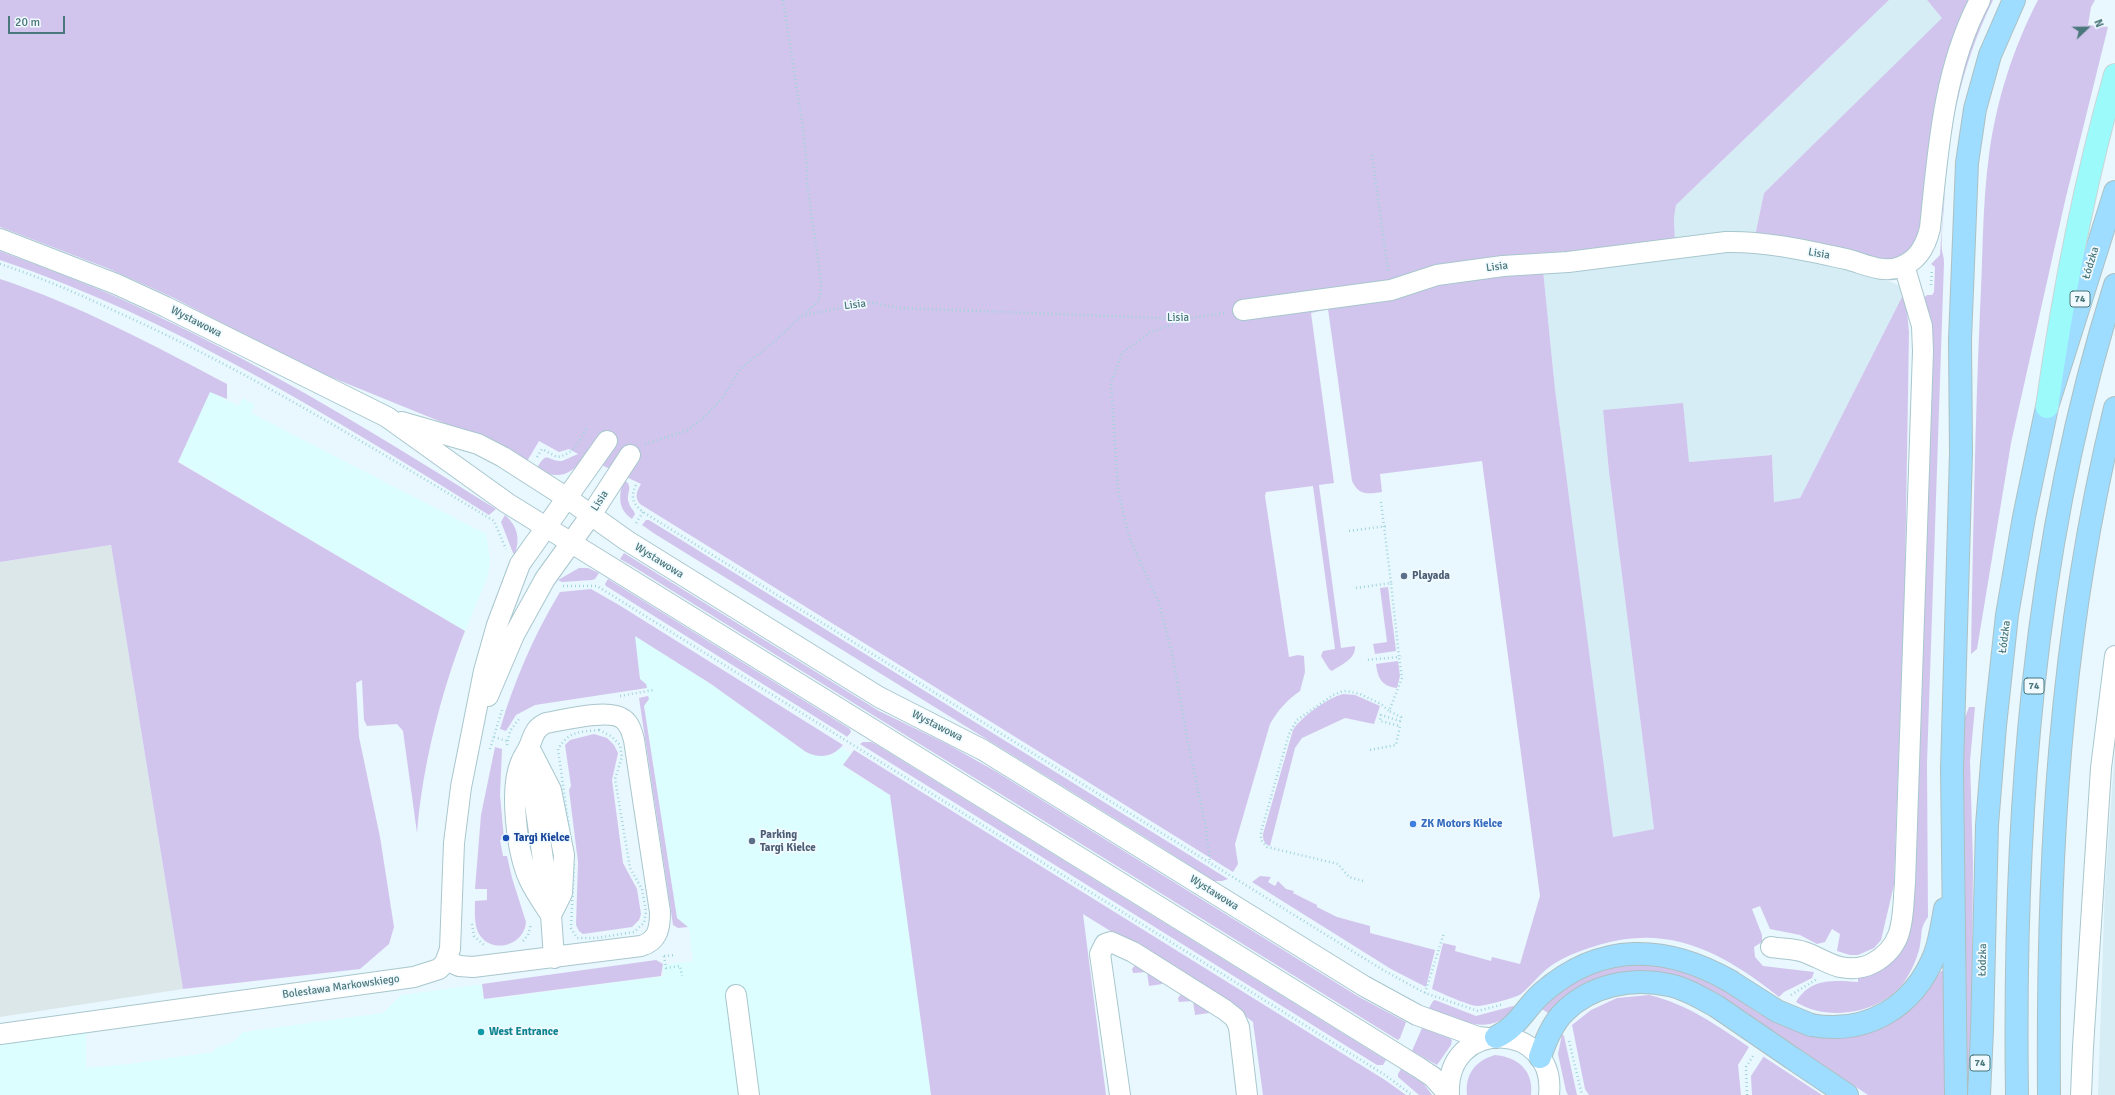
<!DOCTYPE html>
<html>
<head>
<meta charset="utf-8">
<style>
	body { margin:0 }
	#map { position:relative; width:2115px; height:1095px; overflow:hidden; background:#e9f7fe; font-family:Signika,sans-serif }
	canvas { display:block }
	.north { position:absolute; left:2067px; top:8px; width:40px; height:40px; -webkit-text-stroke:3px #f0faff; paint-order:stroke; rotate:68deg; font-size:11px; font-weight:700; line-height:16px; text-align:center; color:#4a777b }
	.north::after { content:''; display:block; margin:auto; width:14px; height:18px; background:#4a777b; clip-path:polygon(50% 0,100% 100%,50% 72%,0 100%) }
	.scale { position:absolute; left:8px; top:16px; width:57px; height:18px; box-sizing:border-box; border:2px solid #4a777b; border-top:0; padding-left:5px; font-size:12px; line-height:14px; white-space:nowrap; color:#4a777b; -webkit-text-stroke:3px #f0faff; paint-order:stroke }
</style>
</head>
<body>
<div id="map">
<canvas width="2115" height="1095"></canvas>
<div class="north">N</div>
<div class="scale">20 m</div>
</div>
<script>
const g = document.querySelector('canvas').getContext('2d');
g.lineJoin = 'round';
function fill(path, color) {
  g.fillStyle = color;
  g.fill(path, 'evenodd');
}
function trace(path, color, width, dash) {
  g.strokeStyle = color;
  g.lineWidth = width;
  g.lineCap = dash ? 'butt' : 'round';
  g.setLineDash(dash || []);
  g.stroke(path);
}
function label(font, color, halo, rows, align = 'center') {
  g.font = font + ' Signika,sans-serif';
  g.lineWidth = 3.5;
  g.setLineDash([]);
  g.textBaseline = 'middle';
  g.strokeStyle = halo;
  g.fillStyle = color;
  for (const [text, x, y, turn = 0] of rows) {
    g.save();
    g.translate(x, y);
    g.rotate((+turn || 0) * Math.PI / 180);
    g.textAlign = isNaN(turn) ? turn : align;
    if (halo) g.strokeText(text, 0, 0);
    g.fillText(text, 0, 0);
    g.restore();
  }
}
fill(new Path2D(`
	M 1889,0 L 1927,0 L 1943,18 L 1764,193 L 1755,236 L 1675,242 L 1674,218 L 1676,205 Z
	M 1747,247 L 1850,270 L 1891,282 L 1900,286 L 1905,291 L 1800,498 L 1774,502 L 1772,455 L 1689,462 L 1603,410 L 1609,472 L 1654,829 L 1612,837 L 1555,389 L 1543,270 Z
	M 2115,749 L 2115,1095 L 2098,1095 L 2105,886 Z`), '#d6edf6');
fill(new Path2D(`
	M 210,391 L 238,406 L 243,398 L 255,405 L 251,413 L 486,534 L 490,559 L 488,576 L 465,631 L 178,461 Z
	M 634,635 L 711,684 L 806,752 L 823,756 L 832,755 L 841,747 L 851,754 L 843,766 L 890,795 L 931,1095 L 0,1095 L 0,1044 L 86,1030 L 86,1068 L 128,1064 L 213,1052 L 216,1048 L 233,1042 L 243,1032 L 383,1013 L 401,995 L 482,984 L 484,999 L 500,998 L 664,976 L 663,965 L 693,961 L 689,928 L 677,918 L 644,706 L 649,699 L 648,696 L 646,684 L 640,679 Z`), '#dcfeff');
fill(new Path2D(`
	M 111,545 L 183,989 L 0,1017 L 0,562 Z`), '#dce7ea');
fill(new Path2D(`
	M 0,0 L 1889,0 L 1676,205 L 1674,218 L 1675,242 L 1543,270 L 1555,389 L 1613,837 L 1654,829 L 1609,472 L 1603,410 L 1683,403 L 1689,462 L 1772,455 L 1774,502 L 1800,498 L 1905,291 L 1909,332 L 1905,578 L 1894,885 L 1881,940 L 1874,948 L 1858,955 L 1850,955 L 1837,951 L 1840,934 L 1832,929 L 1825,942 L 1817,944 L 1800,935 L 1770,929 L 1760,906 L 1752,909 L 1762,935 L 1762,942 L 1754,947 L 1755,957 L 1763,966 L 1814,972 L 1812,978 L 1784,992 L 1779,997 C 1725,954 1672,924 1602,944 C 1585,949 1567,955 1552,965 C 1540,973 1532,985 1521,994 C 1516,998 1484,1006 1477,1006 C 1470,1006 1441,993 1432,989 L 1443,943 L 1456,946 L 1455,951 L 1491,961 L 1492,957 L 1520,964 L 1540,896 L 1482,461 L 1380,474 L 1382,492 C 1368,494 1359,496 1352,481 L 1328,309 L 1311,313 L 1334,483 L 1319,485 L 1341,648 L 1355,646 C 1356,659 1342,664 1332,671 L 1329,669 L 1321,656 L 1323,651 L 1335,649 L 1313,486 L 1266,492 L 1265,496 L 1289,657 L 1298,655 L 1304,656 L 1305,672 L 1300,691 C 1287,700 1278,710 1270,724 L 1235,844 L 1238,864 L 1233,872 L 640,504 C 634,497 637,491 641,484 L 585,457 C 570,476 558,480 536,469 C 548,449 546,461 562,461 L 578,454 L 569,449 L 559,452 L 539,441 L 526,463 L 471,434 L 306,367 L 174,298 L 107,268 L 0,227 Z
	M 1927,0 L 1970,0 L 1924,230 L 1914,251 L 1896,262 L 1755,236 L 1764,193 L 1942,18 Z
	M 1988,0 L 1993,0 C 1960,69 1948,130 1944,206 C 1943,220 1941,237 1942,251 C 1943,255 1944,258 1944,263 L 1927,763 L 1928,917 C 1919,930 1923,931 1920,945 C 1919,953 1913,968 1909,974 C 1890,1012 1830,1024 1796,1002 C 1810,978 1833,980 1858,982 L 1858,975 L 1892,959 L 1923,299 L 1927,295 L 1932,295 L 1934,292 L 1935,267 L 1931,264 L 1940,255 C 1945,190 1947,126 1965,63 C 1970,41 1980,21 1988,0 Z
	M 2038,0 L 2095,0 L 2091,7 L 2088,25 L 2108,27 L 2065,201 L 2011,443 L 1977,649 L 1971,654 C 1973,540 1975,425 1980,311 C 1983,259 1982,207 1989,155 C 1996,102 2013,48 2038,0 Z
	M 0,251 C 51,270 102,289 151,313 C 271,369 384,439 496,509 L 489,515 C 333,418 175,319 0,260 Z
	M 0,279 C 79,305 153,345 227,384 L 227,399 L 210,392 L 178,462 L 465,631 C 441,692 422,768 417,833 L 403,731 L 397,724 L 367,726 L 364,720 L 362,680 L 356,683 L 359,737 L 380,837 L 394,927 L 389,944 L 360,969 L 183,989 L 111,545 L 0,562 Z
	M 624,480 C 635,487 625,493 629,503 C 630,508 634,510 635,514 L 632,519 C 618,509 618,496 624,480 Z
	M 505,515 C 518,526 520,539 515,554 L 513,553 L 501,522 Z
	M 646,520 L 649,520 L 683,541 L 1228,879 L 1222,881 L 1214,881 L 1156,844 L 655,534 L 642,525 Z
	M 624,553 L 879,711 L 947,744 L 995,771 L 1359,997 L 1406,1022 L 1400,1038 L 1398,1040 L 1393,1037 L 629,564 L 620,559 Z
	M 579,568 L 588,568 L 599,573 L 595,579 L 592,580 L 562,582 L 558,580 Z
	M 608,579 L 850,729 L 851,732 L 847,737 L 846,736 L 606,586 L 605,584 Z
	M 1388,587 L 1396,651 L 1375,654 L 1373,644 L 1387,642 L 1380,588 Z
	M 591,589 L 619,605 L 843,745 C 833,757 820,759 806,752 L 711,684 L 635,636 L 640,679 L 646,684 L 647,688 L 535,705 L 516,715 L 506,731 L 500,729 C 514,681 534,635 560,592 Z
	M 1398,661 L 1400,676 L 1397,688 C 1381,686 1378,678 1376,664 Z
	M 1343,694 L 1355,695 L 1380,706 L 1374,724 L 1345,718 L 1302,738 L 1295,748 L 1270,846 C 1264,844 1263,840 1263,834 L 1293,730 C 1302,716 1328,698 1343,694 Z
	M 648,696 L 649,699 L 644,706 L 677,918 L 688,927 L 678,928 L 673,925 L 639,698 Z
	M 1969,707 L 1975,707 L 1970,761 L 1973,862 L 1971,1095 L 1964,1095 L 1960,793 L 1964,720 Z
	M 594,734 L 607,738 L 614,745 L 618,753 L 612,780 L 623,863 L 637,889 L 641,914 L 639,920 L 632,927 L 583,934 L 579,931 L 576,925 L 578,862 L 569,790 L 571,786 L 565,745 L 570,740 Z
	M 863,742 L 871,742 L 877,745 L 1386,1060 L 1383,1065 L 1377,1065 L 860,744 Z
	M 495,747 L 502,749 L 500,795 L 504,839 L 500,840 L 503,856 L 507,856 L 512,878 L 526,922 C 524,947 489,955 478,932 C 474,923 475,911 475,901 L 487,900 L 487,889 L 475,889 L 481,815 Z
	M 854,750 L 1385,1080 L 1406,1095 L 1263,1095 L 1253,1022 L 1239,1011 L 1083,914 L 1106,1095 L 931,1095 L 890,795 L 843,765 Z
	M 1260,876 L 1271,877 L 1268,882 L 1275,886 L 1278,881 L 1286,889 L 1294,891 L 1293,893 L 1317,905 L 1317,907 L 1337,917 L 1370,926 L 1370,933 L 1435,950 L 1426,987 L 1391,969 L 1252,882 Z
	M 656,960 L 663,964 L 661,976 L 484,999 L 482,984 Z
	M 1637,963 L 1681,969 L 1727,991 L 1758,1013 L 1781,1025 L 1813,1036 L 1869,1032 L 1893,1022 L 1922,998 L 1941,971 L 1944,971 L 1946,1095 L 1868,1095 L 1734,1005 L 1684,979 L 1552,1009 L 1548,1013 L 1542,1009 C 1565,980 1601,969 1637,963 Z
	M 1136,964 L 1162,981 L 1162,984 L 1149,986 L 1147,972 L 1133,973 L 1132,969 Z
	M 1182,993 L 1208,1010 L 1209,1013 L 1195,1015 L 1193,1001 L 1179,1002 L 1178,998 Z
	M 1649,995 C 1687,1004 1718,1026 1749,1047 L 1738,1065 L 1741,1095 L 1589,1095 L 1585,1089 L 1572,1025 L 1591,1010 L 1617,998 Z
	M 1435,1000 L 1476,1016 L 1513,1006 L 1516,1008 C 1489,1038 1461,1021 1429,1008 L 1433,1001 Z
	M 1422,1028 L 1449,1038 L 1452,1040 L 1451,1045 L 1437,1065 L 1412,1051 Z
	M 1562,1034 L 1564,1036 L 1577,1095 L 1568,1095 L 1566,1091 L 1558,1054 Z
	M 1495,1055 C 1518,1057 1534,1071 1531,1095 L 1467,1095 C 1465,1074 1475,1061 1495,1055 Z
	M 1764,1056 L 1764,1057 L 1822,1095 L 1752,1095 L 1751,1076 Z
	M 1401,1069 L 1424,1084 L 1432,1095 L 1419,1095 L 1398,1077 L 1398,1074 Z`), '#d2c5ed');
const minor = new Path2D(`
	M 0,239 L 116,284 L 166,307 L 387,417 L 507,503 L 1418,1067 L 1433,1077 L 1448,1094
	M 1243,310 L 1391,290 L 1437,275 L 1503,266 L 1568,262 L 1726,242 C 1766,241 1808,251 1846,259 C 1863,263 1882,274 1900,267 C 1918,261 1926,246 1930,228 C 1938,151 1943,70 1980,0
	M 402,422 L 478,444 L 503,457 L 567,498 L 626,540 L 879,697 L 983,750 L 1364,986 L 1417,1015 L 1478,1037 L 1487,1038
	M 488,696 L 514,635 L 545,579 L 591,515 L 630,455
	M 529,752 L 531,776 L 551,915 L 554,958
	M 532,753 L 551,790 L 564,855 L 562,893 L 551,915
	M 1771,947 C 1781,949 1794,948 1804,952 C 1816,956 1828,964 1840,967 C 1851,969 1864,968 1873,963 C 1906,945 1902,916 1905,883 L 1923,351 L 1922,326 L 1904,265
	M 446,960 L 459,966 L 473,967 L 641,946 C 658,941 660,928 660,912 L 634,740 C 632,732 630,724 623,719 C 609,708 564,720 546,723 C 533,729 534,737 528,749 C 526,753 523,757 521,762 C 509,789 517,852 529,879 C 535,892 543,903 551,915
	M 736,995 L 749,1095
	M 0,1034 L 414,977 L 439,969 L 445,963 L 450,949 L 454,843 L 461,787 L 484,671 L 497,625 L 520,564 L 607,441
	M 1120,1095 L 1100,954 L 1105,944 L 1111,942 L 1133,952 L 1225,1010 L 1235,1018 L 1239,1027 L 1247,1095
	M 1449,1095 C 1445,1016 1557,1021 1549,1095
	M 2081,1095 L 2083,1047 L 2101,768 L 2115,656`);
const major = new Path2D(`
	M 1811,1025 C 1867,1035 1914,1007 1935,954 C 1940,940 1942,925 1945,909
	M 1496,1037 C 1517,1028 1526,1007 1542,993 C 1600,942 1665,944 1730,981
	M 1540,1057 C 1545,1042 1552,1024 1564,1012 C 1591,985 1632,977 1669,985 C 1685,988 1701,998 1716,1006
	M 1792,1058 L 1847,1095
	M 1956,1095 L 1952,769 L 1961,453 L 1960,340 L 1967,163 L 1975,109 L 1990,55 L 2014,0
	M 1979,1095 L 1982,1031 L 1987,825 L 1995,726 L 2007,615 L 2024,517 L 2047,407 L 2115,192
	M 2017,1095 C 2013,824 2032,546 2115,285
	M 2049,1095 C 2047,861 2059,636 2115,408`);
const highway = new Path2D(`
	M 2047,407 C 2063,294 2084,184 2115,75`);
trace(minor, '#a8c7cd', 22);
trace(major, '#acc0c2', 24);
trace(highway, '#c9d6d7', 24);
trace(new Path2D(`
	M 783,0 L 803,128 L 807,168 L 807,184 L 821,280 C 821,301 819,302 803,314
	M 1372,155 L 1388,271
	M 0,264 C 40,277 79,294 117,312 C 249,371 371,447 494,521 L 506,549
	M 1931,285 L 1932,269
	M 1184,320 L 1151,332 L 1122,353 L 1111,383 L 1118,490 L 1129,537 L 1159,603 L 1173,658 L 1188,743 L 1205,822 L 1210,862
	M 645,444 L 686,431 L 706,416 L 723,397 L 740,369 L 776,340 L 801,316 L 868,302 L 899,308 L 1186,319 L 1224,313
	M 537,457 L 542,449 L 557,457 C 574,454 578,443 587,428
	M 636,485 C 630,497 633,504 643,512 L 1383,970 L 1425,993 L 1478,1011 L 1504,1004
	M 1381,502 L 1391,583
	M 636,523 L 643,512
	M 1349,531 L 1387,526
	M 563,586 L 597,586 L 1385,1075 L 1412,1095
	M 1356,588 L 1391,583 L 1399,657 L 1365,660
	M 620,696 L 653,690
	M 599,730 L 611,736 L 620,745 L 622,757 L 615,779 L 630,868 L 642,889 L 646,912 L 644,923 L 634,932 L 596,938 L 577,938 L 571,928 L 574,864 L 558,749 C 569,731 579,732 599,730 Z
	M 494,737 L 507,741
	M 507,745 L 510,731 L 519,719
	M 490,749 L 502,710
	M 1370,750 L 1396,745 L 1400,726 L 1380,721 L 1381,715 L 1400,721 L 1401,717 L 1389,711
	M 1363,881 L 1349,877 L 1338,864 L 1267,847 L 1261,840 L 1261,832 L 1289,734 L 1297,720 L 1333,695 L 1341,692 L 1346,691 L 1360,694 L 1381,704 L 1389,711 L 1402,678 L 1399,657 L 1401,656
	M 472,924 L 474,936 L 485,946
	M 523,941 L 528,935 L 531,924
	M 664,956 L 675,955
	M 664,956 L 666,968 L 680,966 L 682,976
	M 1425,993 L 1444,933
	M 1791,995 L 1817,979
	M 1569,1041 L 1582,1095
	M 1747,1095 L 1746,1067 L 1753,1056`), '#a0d4db', 2.5, [1, 3]);
trace(minor, '#fff', 20);
trace(major, '#9eddff', 22);
trace(highway, '#9cfbfa', 22);
const majorBridge = new Path2D(`
	M 1730,981 L 1777,1011 L 1811,1025
	M 1716,1006 L 1792,1058`);
trace(majorBridge, '#acc0c2', 24, []);
trace(majorBridge, '#9eddff', 22);
for (const [x, y, r, color] of [
	[1404,576,4,"#5c6f8a"],
	[1413,824,4,"#3f7fe0"],
	[506,838,4,"#1a4fb4"],
	[752,841,4,"#5c6f8a"],
	[481,1032,4,"#0f9aa8"]
]) {
  const dot = new Path2D();
  dot.arc(x, y, r, 0, 2 * Math.PI);
  g.fillStyle = color;
  g.fill(dot);
  trace(dot, '#f0faff', 1.5);
}
for (const [x, y, w] of [
	[2080,299,20],
	[2034,686,20],
	[1980,1063,20]
]) {
  const box = new Path2D();
  box.roundRect(x - w / 2, y - 8, w, 16, 3);
  g.fillStyle = '#f0faff';
  g.fill(box);
  trace(box, '#4a777b', 1);
}
label('bold 10px', '#4a777b', null, [
	["74",2080,299],
	["74",2034,686],
	["74",1980,1063]
]);
label('11px', '#4a777b', '#f0faff', [
	["Lisia",1819,254,10],
	["Łódzka",2091,263,-73],
	["Lisia",1497,267,-7],
	["Lisia",855,305,-7],
	["Lisia",1178,318],
	["Wystawowa",196,322,27],
	["Lisia",600,501,-57],
	["Wystawowa",659,561,32],
	["Łódzka",2005,637,-83],
	["Wystawowa",937,726,27],
	["Wystawowa",1214,893,32],
	["Łódzka",1983,960,-89],
	["Bolesława Markowskiego",341,987,-8]
]);
label('bold 11px', '#4e5e75', '#f0faff', [
	["Playada",1412,576],
	["Parking",760,835],
	["Targi Kielce",760,848]
], 'left');
label('bold 11px', '#366cbe', '#f0faff', [
	["ZK Motors Kielce",1421,824]
], 'left');
label('bold 11px', '#164399', '#f0faff', [
	["Targi Kielce",514,838]
], 'left');
label('bold 11px', '#0d838f', '#f0faff', [
	["West Entrance",489,1032]
], 'left');
</script>
</body>
</html>
